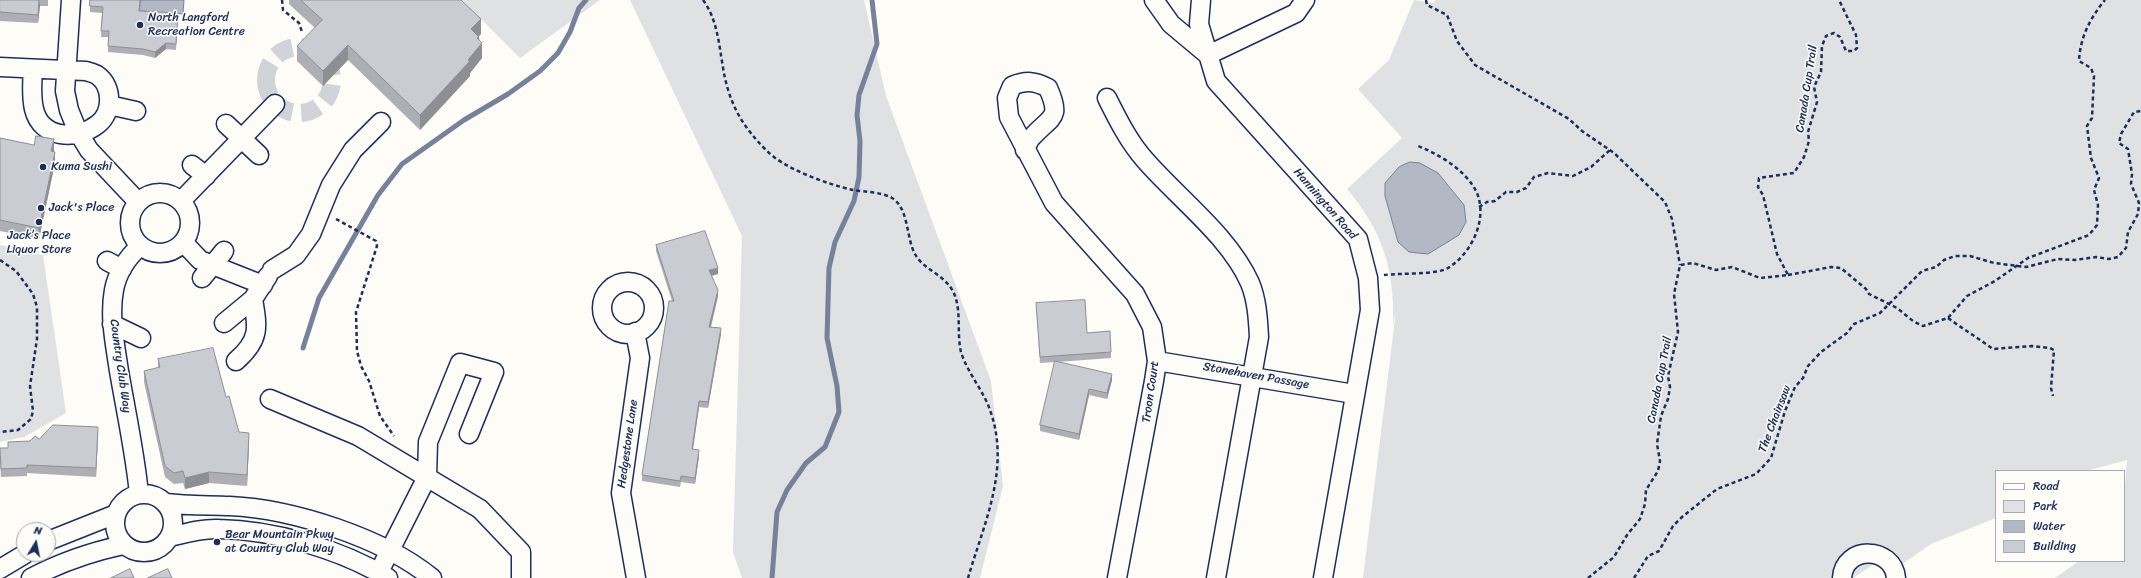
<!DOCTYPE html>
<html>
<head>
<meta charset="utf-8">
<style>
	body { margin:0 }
	#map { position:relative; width:2141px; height:578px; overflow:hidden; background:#fdfcf7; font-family:Sriracha,sans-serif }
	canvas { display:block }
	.legend { position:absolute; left:1995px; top:470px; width:130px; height:92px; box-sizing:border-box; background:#fdfcf7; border:1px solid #a3aaba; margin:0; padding:5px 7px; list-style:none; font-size:12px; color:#1b2f5e }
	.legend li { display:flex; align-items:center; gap:8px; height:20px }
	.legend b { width:20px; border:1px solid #a3aaba }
	.north { position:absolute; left:16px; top:522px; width:40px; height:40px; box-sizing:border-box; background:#fdfcf7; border:1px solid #a3aaba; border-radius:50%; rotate:10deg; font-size:11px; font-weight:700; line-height:16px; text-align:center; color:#1b2f5e }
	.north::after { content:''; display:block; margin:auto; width:14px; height:18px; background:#1b2f5e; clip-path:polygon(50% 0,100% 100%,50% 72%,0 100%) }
</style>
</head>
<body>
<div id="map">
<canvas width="2141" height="578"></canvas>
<ul class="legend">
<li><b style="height:5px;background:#fdfcf7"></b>Road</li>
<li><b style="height:11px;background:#e0e1e3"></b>Park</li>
<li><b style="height:11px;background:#b3b8c5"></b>Water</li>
<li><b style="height:11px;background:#c9ccd3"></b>Building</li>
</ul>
<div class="north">N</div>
</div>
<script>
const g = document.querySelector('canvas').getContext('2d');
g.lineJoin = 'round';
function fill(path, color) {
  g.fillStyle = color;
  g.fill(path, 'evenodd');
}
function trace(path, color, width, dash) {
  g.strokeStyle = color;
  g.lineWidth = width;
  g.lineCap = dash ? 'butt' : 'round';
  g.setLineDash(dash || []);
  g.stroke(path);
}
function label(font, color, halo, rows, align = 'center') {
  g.font = font + ' Sriracha,sans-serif';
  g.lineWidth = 3;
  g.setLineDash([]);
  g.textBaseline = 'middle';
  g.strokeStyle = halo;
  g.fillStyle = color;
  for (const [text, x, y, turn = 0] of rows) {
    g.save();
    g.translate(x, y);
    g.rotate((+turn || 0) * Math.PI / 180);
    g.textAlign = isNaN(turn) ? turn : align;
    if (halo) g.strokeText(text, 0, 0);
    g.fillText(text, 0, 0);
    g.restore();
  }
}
fill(new Path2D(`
	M 462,0 L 600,0 L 520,58 Z
	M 630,0 L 864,0 L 886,96 L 991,381 L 1003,486 L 980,578 L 742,578 L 733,552 L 742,236 Z
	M 1414,0 L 1434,3 L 1435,0 L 2141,0 L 2141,578 L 2055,578 L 2079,561 L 2124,561 L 2124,500 L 2127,460 L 2086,471 L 1996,471 L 1996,518 L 1931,544 L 1895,569 L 1885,557 L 1853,578 L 1363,578 L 1396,311 L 1393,326 C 1395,271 1383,231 1347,189 L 1402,138 L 1358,89 L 1389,60 Z
	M 0,245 L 43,255 L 66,413 L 24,437 L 0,442 Z`), '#e0e1e3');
const water = new Path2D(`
	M 141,0 L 184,0 L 183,14 L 140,11 Z
	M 1410,162 L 1420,163 L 1438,173 L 1464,205 L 1466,222 L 1459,235 L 1428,254 L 1409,252 L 1398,242 L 1385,196 L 1385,183 L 1399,167 Z`);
fill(water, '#b3b8c5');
trace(water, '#76819c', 1);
trace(new Path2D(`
	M 303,348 L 319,298 L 378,195 L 402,164 L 464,120 L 508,94 L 540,71 L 558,53 L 570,32 L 579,8 L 586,0
	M 772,578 L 777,512 L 787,490 L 806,463 L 825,447 L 839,412 L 837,386 L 827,338 L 829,268 L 835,242 L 854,201 L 859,177 L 860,141 L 857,115 L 859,95 L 877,44 L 872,0`), '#76819c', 5);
trace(new Path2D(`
	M266 80a33 33 0 1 1 66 0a33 33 0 1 1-66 0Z`), '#d0d3d8', 18, [18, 9]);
const minor = new Path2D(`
	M 71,0 L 65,91 L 69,110 L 78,132 L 89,150 L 138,202
	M 1154,0 L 1171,24 L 1208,55
	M 1201,0 L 1199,24 L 1216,81 L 1358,239 L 1368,278 L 1370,310 L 1323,578
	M 1208,55 L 1296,13 L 1305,0
	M 0,67 L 86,71 C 89,72 94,73 97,75 C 113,86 113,112 98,124 C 77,141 41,139 34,109 C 31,96 32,82 33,69
	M 1107,98 C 1118,120 1129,142 1145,160 C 1179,199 1229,236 1250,283 C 1257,300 1258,319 1259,337 L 1216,578
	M 109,105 L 136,111
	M 226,124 L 259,155
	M 1025,150 C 1027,145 1029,139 1033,136 C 1051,116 1062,119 1048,88 C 1035,81 1026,80 1012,86 L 1007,98 L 1009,117 L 1054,203 L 1135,294 L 1152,327 L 1157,361 L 1154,381 L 1117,578
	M 192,165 L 206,176
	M130 223a30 30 0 1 1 60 0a30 30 0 1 1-60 0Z
	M 181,201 L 275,104
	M 183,242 L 200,260 L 263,285
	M 107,261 L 122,269
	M 272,270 L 296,255 L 311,234 L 331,185 L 353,150 L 381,122
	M 202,278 L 224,251
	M602 308a26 26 0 1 1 52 0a26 26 0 1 1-52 0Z
	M 224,323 L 253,299 L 268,276
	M 112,324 L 141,338
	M 635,332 L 640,358 L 621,493 L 636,578
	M 236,361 C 260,340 258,328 253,299
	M 1157,361 L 1354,394
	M 270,399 L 358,436 L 480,509 L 521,552 L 521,578
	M115 523a29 29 0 1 1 58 0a29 29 0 1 1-58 0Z
	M 139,494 C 135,453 126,412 119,371 C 115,344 109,316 114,290 C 117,273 128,257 140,246
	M 166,503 C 187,506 208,505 230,506 C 293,509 383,538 432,578
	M 170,537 C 186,533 203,528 219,529 C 274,530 340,549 388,578
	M 48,541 L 116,514
	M 0,569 L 25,554
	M 379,572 L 427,477 L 428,442 L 460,363 L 494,372 L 469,434
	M 31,578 C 61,562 91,552 123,545
	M 1842,578 C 1844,545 1893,546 1896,578`);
trace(minor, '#1b2f5e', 21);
trace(new Path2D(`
	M 282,0 L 283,10 L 299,23 L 302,32
	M 703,0 C 721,24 719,58 727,86 C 734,112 747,131 766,150 C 784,169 827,184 853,190 C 865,192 882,192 892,198 C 909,208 906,238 915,254 C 923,269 942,274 951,288 C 963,306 956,332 961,352 C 967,372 983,390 990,410 C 1011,468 984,523 968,578
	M 1426,0 L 1427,5 L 1447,15 L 1457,41 L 1475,65 L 1569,119 L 1582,131 L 1614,153 L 1665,202 L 1672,219 L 1680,265
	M 1479,207 L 1487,202 L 1495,201 L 1506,192 L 1517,192 L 1526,188 L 1534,177 L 1548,173 L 1573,176 L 1591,167 L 1610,150
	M 336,219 L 376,241 L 377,246 L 356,312 L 357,351 L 361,366 L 369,381 L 380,416 L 394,436
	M 0,260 L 16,271 L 33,294 L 37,307 L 37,339 L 30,386 L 33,411 L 31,419 L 18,430 L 0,432
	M 1384,275 C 1400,273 1436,275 1448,268 C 1471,254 1488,220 1477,193 C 1467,171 1439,154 1418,146
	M 1788,275 L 1831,267 L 1841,268 L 1866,289 L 1869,294 L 1897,308 L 1913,321 L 1923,326 L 1948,318 L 1967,296 L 1995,281 L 2028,258 L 2089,235 L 2097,225 L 2098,205 L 2094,190 L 2099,178 L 2091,158 L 2087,126 L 2092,118 L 2094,76 L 2091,68 L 2079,61 C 2080,38 2090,18 2105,0
	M 1948,318 C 1963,329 1978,338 1993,349 L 2032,346 L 2050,348 L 2054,350 L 2051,388 L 2053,396
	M 1588,578 L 1614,557 L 1627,535 L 1640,519 L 1645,504 L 1646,490 L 1658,471 L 1660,461 L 1657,444 L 1661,416 L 1668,399 L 1670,387 L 1668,376 L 1678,332 L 1674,294 L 1680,265 L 1693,263 L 1716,270 L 1732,267 L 1760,278 L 1788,275 L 1777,254 L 1763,195 L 1758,187 L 1759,178 L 1794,173 L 1804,157 L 1809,141 L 1808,132 L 1817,102 L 1814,87 L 1821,72 L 1822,46 L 1826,36 L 1834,33 L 1840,37 L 1846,51 L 1854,51 L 1857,48 L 1856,35 L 1839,0
	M 1634,578 L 1648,556 L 1659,551 L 1673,526 L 1682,517 L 1717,489 L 1756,474 L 1771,458 L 1785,411 L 1795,387 L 1803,378 L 1808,366 L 1821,352 L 1847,333 L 1854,324 L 1880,313 L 1922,271 L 1936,267 L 1944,260 L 1955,256 L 1970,256 L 1994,263 L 2026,267 L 2058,259 L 2075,260 L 2096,257 L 2109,259 L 2118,257 L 2126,248 L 2128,232 L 2138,214 L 2139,203 L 2131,184 L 2132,174 L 2128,149 L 2119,143 L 2121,134 L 2134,112 L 2141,111`), '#1b2f5e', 2.5, [4, 3]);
trace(minor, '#fdfcf7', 18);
fill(new Path2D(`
	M 0,0 L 48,0 L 48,6 L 40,6 L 38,23 L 0,21 Z
	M 90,0 L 178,19 L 176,50 L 166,49 L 155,58 L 143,55 L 108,52 L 108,37 L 101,37 L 102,13 L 90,12 Z
	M 289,0 L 461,0 L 481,34 L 479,36 L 482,58 L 470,73 L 470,76 L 420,130 L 348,60 L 323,86 L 297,61 L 297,46 L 315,28 L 289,4 Z
	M 0,138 L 54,150 L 55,163 L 39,239 L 0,231 Z
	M 656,245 L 718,274 L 712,276 L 718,296 L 711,327 L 721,334 L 708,408 L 699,407 L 693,449 L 699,456 L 695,484 L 681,482 L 680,487 L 642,481 L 642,475 L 672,301 L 656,251 Z
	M 1036,303 L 1087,333 L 1111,352 L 1111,358 L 1057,362 L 1112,380 L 1107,399 L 1089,395 L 1079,440 L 1040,431 L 1040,425 L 1055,362 L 1040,363 Z
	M 158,359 L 226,397 L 239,432 L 249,444 L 247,486 L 209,483 L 185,489 L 183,483 L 174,484 L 165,477 L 144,382 L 144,371 L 158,368 Z
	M 98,436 L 96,477 L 27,473 L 27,476 L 1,477 L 0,462 L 8,448 L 30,441 L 39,439 Z`), '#adafb5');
fill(new Path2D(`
	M 39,0 L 40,6 L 38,23 L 38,15 Z
	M 481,19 L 481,34 L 471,44 L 471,29 Z
	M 479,37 L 479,46 L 482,43 L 482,58 L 470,73 L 470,76 L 420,130 L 420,115 L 468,60 L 477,38 Z
	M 166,43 L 166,49 L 155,58 L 155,52 Z
	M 348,45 L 348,60 L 323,86 L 323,71 Z
	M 54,139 L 54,150 L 51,162 L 51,151 Z
	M 55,152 L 55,163 L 39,239 L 39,228 Z
	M 718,268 L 718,274 L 709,276 L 709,270 Z
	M 718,290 L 718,296 L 709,333 L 709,327 Z
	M 721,328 L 721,334 L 708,408 L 708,402 Z
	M 1112,374 L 1112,380 L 1107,399 L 1107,393 Z
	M 1089,389 L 1089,395 L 1079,440 L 1079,434 Z
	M 699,401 L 699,407 L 692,455 L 692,449 Z
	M 98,427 L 98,436 L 96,477 L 96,468 Z
	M 249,433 L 249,444 L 247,486 L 247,475 Z
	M 699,450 L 699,456 L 695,484 L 695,478 Z
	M 209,472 L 209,483 L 185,489 L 185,478 Z`), '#8d8f94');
const building = new Path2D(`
	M 0,0 L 39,0 L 38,15 L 0,12 Z
	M 90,0 L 140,0 L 139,11 L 178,13 L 176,44 L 166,43 L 155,52 L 143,49 L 108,46 L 109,31 L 101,31 L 103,7 L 90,6 Z
	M 301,0 L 461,0 L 481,19 L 471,29 L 479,37 L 477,38 L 482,43 L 468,60 L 470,61 L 420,115 L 348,45 L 323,71 L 297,46 L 322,20 Z
	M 36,136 L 54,139 L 51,151 L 55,152 L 39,228 L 0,220 L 0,138 L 34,145 Z
	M 705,231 L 718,268 L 709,270 L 718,290 L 709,327 L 721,328 L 708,402 L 699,401 L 692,449 L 699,450 L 695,478 L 681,476 L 680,481 L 642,475 L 669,301 L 674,301 L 656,245 Z
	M 1085,300 L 1087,333 L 1110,331 L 1111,352 L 1040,357 L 1036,303 Z
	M 213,348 L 226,397 L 229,396 L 239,432 L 249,433 L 247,475 L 209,472 L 185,478 L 183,471 L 174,473 L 165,466 L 144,371 L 160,367 L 158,359 Z
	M 1055,361 L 1112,374 L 1107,393 L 1089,389 L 1079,434 L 1040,425 Z
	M 53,425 L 98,427 L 96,468 L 27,465 L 27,468 L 1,469 L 0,448 L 8,448 L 8,442 L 30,441 L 35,436 L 39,439 Z
	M 130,569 L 134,578 L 111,578 Z
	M 168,569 L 172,578 L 148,578 Z`);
fill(building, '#c9ccd3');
trace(building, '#8d8f94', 1);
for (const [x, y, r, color] of [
	[140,25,4,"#1b2f5e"],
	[43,167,4,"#1b2f5e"],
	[41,208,4,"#1b2f5e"],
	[39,222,4,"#1b2f5e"],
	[217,542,4,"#1b2f5e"]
]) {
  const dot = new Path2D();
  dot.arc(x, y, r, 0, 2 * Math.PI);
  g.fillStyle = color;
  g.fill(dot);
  trace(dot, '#fdfcf7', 1.5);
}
label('12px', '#1b2f5e', '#fdfcf7', [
	["North Langford",148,18],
	["Recreation Centre",148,32],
	["Kuma Sushi",51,167],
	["Jack's Place",49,208],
	["Jack’s Place",39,236,"center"],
	["Liquor Store",39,250,"center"],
	["Bear Mountain Pkwy",225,535],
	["at Country Club Way",225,549]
], 'left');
label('12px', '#1b2f5e', '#fdfcf7', [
	["Canada Cup Trail",1807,89,-81],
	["Hannington Road",1325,204,49],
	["Country Club Way",120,366,82],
	["Stonehaven Passage",1256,376,10],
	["Canada Cup Trail",1660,380,-79],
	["Troon Court",1151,392,-82],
	["The Chainsaw",1775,419,-69],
	["Hedgestone Lane",628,444,-82]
]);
</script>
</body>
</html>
